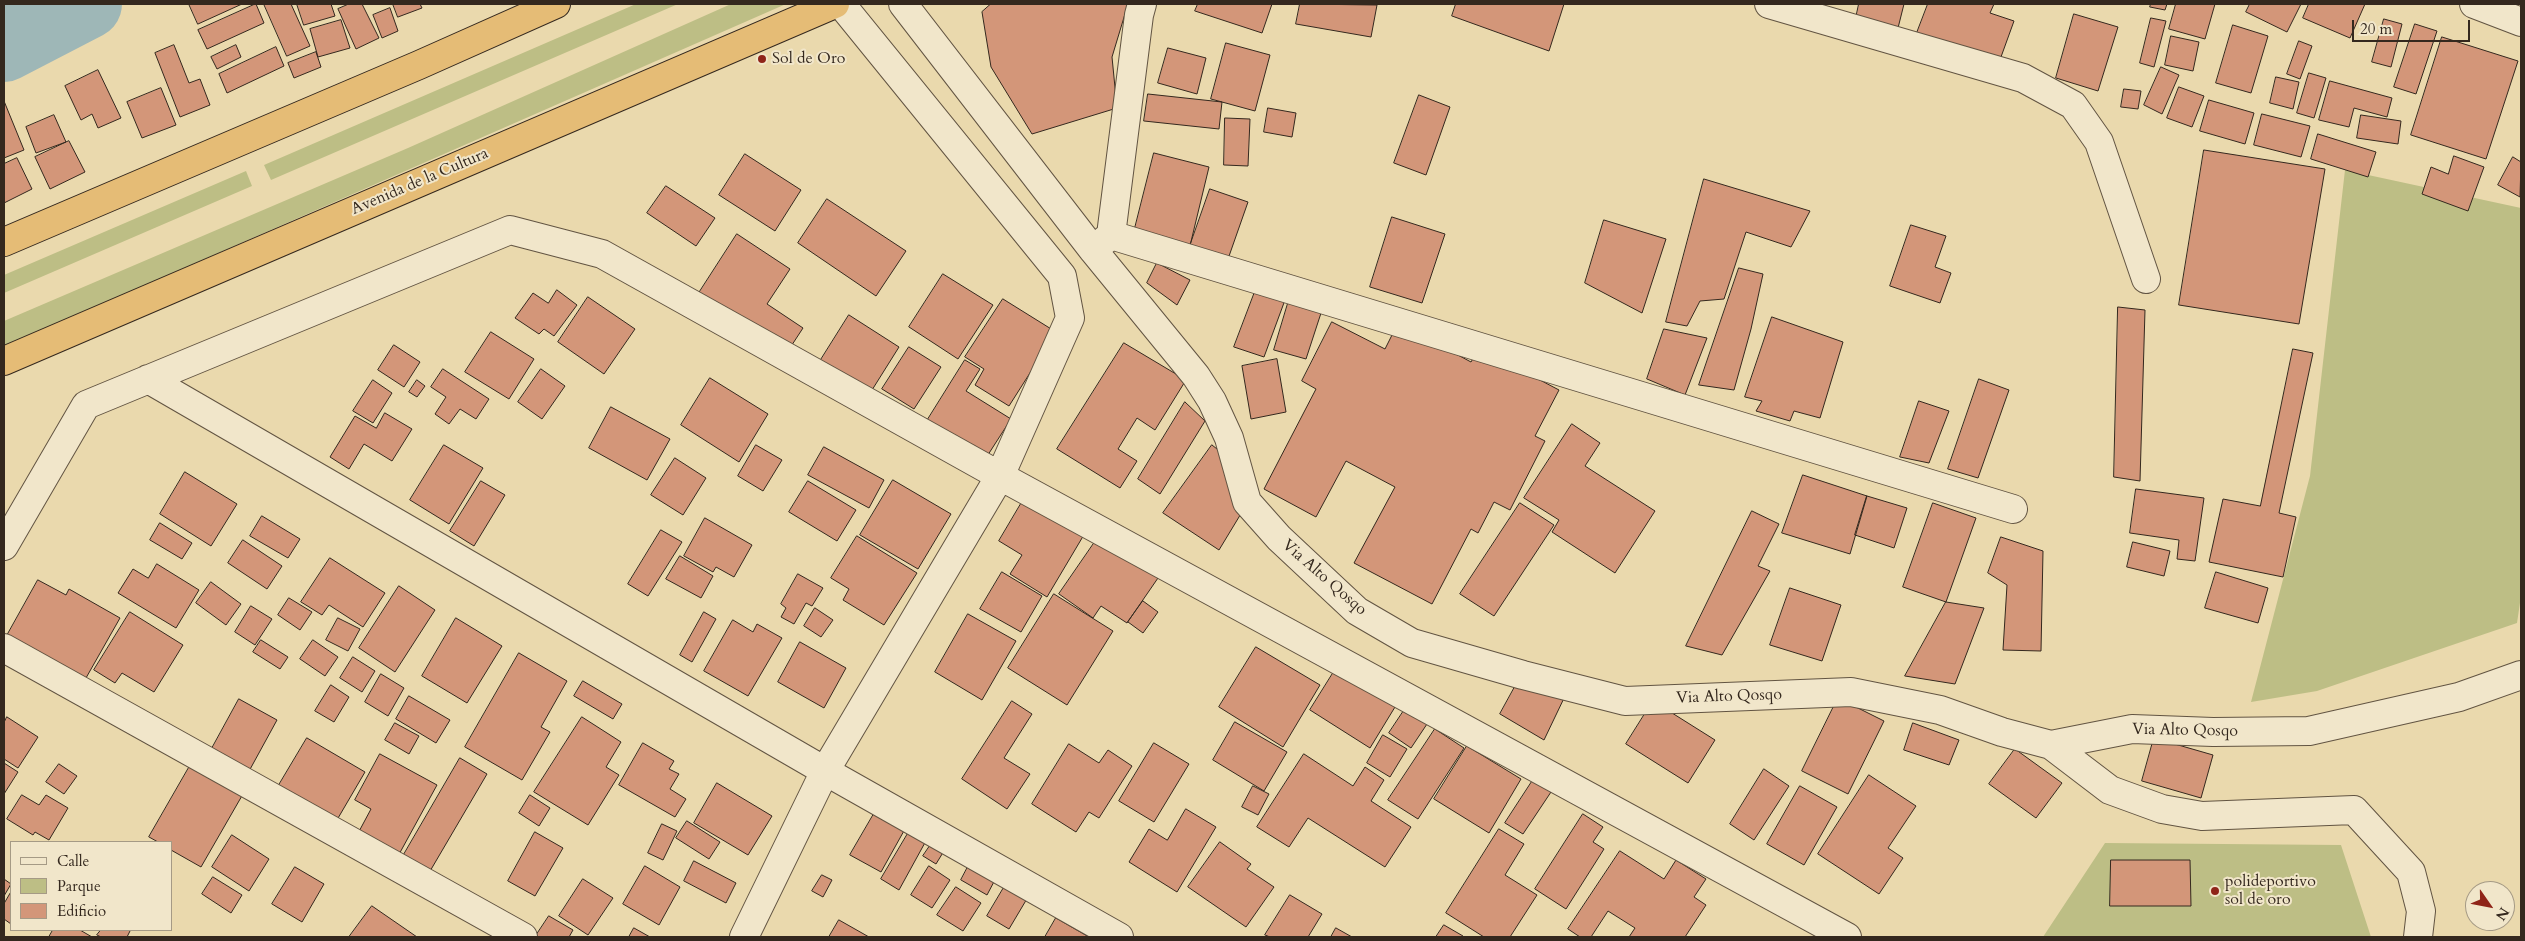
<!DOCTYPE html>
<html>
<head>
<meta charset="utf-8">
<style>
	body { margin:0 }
	#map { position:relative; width:2525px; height:941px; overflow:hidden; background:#ead9ad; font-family:Cardo,serif }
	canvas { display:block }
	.frame { position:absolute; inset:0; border:5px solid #34281e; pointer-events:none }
	.legend { position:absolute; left:10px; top:841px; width:162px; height:90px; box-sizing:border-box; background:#f1e6ca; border:1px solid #a59a85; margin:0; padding:6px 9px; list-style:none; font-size:15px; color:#34281e }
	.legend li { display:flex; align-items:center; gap:10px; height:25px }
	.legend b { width:25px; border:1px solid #a59a85 }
	.north { position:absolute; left:2465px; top:881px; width:50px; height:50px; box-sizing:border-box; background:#f1e6ca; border:1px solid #a59a85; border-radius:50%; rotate:123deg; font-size:14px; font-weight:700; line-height:20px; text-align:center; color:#34281e }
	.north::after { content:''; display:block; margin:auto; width:18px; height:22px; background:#8f2418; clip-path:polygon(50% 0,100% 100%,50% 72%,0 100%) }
	.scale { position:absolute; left:2352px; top:20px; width:118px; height:22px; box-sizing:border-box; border:2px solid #34281e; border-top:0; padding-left:6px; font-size:15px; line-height:18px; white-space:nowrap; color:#34281e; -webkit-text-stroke:4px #f1e6ca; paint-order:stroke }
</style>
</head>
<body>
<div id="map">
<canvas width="2525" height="941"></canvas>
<div class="frame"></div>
<ul class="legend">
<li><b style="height:6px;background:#f1e6ca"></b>Calle</li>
<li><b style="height:14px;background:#bdbe85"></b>Parque</li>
<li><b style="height:14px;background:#d39679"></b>Edificio</li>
</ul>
<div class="north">N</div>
<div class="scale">20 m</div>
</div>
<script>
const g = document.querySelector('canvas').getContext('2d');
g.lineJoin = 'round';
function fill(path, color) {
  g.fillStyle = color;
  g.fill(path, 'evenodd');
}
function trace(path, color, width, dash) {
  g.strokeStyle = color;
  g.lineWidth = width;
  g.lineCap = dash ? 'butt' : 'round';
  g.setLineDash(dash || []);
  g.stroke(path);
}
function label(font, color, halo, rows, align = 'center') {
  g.font = font + ' Cardo,serif';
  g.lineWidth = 4;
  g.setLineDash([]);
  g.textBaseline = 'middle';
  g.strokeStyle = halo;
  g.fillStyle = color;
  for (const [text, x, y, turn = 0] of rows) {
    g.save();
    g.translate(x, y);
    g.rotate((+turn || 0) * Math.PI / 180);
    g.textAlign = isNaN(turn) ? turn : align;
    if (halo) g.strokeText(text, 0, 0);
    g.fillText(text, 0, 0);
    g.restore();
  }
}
fill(new Path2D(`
	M 636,4 L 678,4 L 271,180 L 264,165 Z
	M 731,4 L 786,4 L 4,347 L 4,321 L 408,148 Z
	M 2345,170 L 2521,208 L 2521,596 L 2517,623 L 2317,691 L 2251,702 L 2310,476 Z
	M 246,171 L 252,186 L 4,293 L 4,275 Z
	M 2105,843 L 2341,845 L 2371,937 L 2043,937 Z`), '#bdbe85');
const water = new Path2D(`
	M 4,4 L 87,4 L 4,47 Z`);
fill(water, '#9eb7b7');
trace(water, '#747e7a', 1);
trace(new Path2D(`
	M 4,47 L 87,4`), '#9eb7b7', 70);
const building = new Path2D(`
	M 189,4 L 242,4 L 198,24 Z
	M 256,4 L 264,23 L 207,49 L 198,30 Z
	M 264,4 L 291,4 L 310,46 L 287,56 Z
	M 297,4 L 331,4 L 335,16 L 304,25 Z
	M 349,4 L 362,4 L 379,38 L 356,49 L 338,9 Z
	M 393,4 L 420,4 L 422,8 L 398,17 Z
	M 991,4 L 1128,4 L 1112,57 L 1117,108 L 1032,134 L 991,67 L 982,12 Z
	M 1198,4 L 1272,4 L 1262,33 L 1195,11 Z
	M 1300,4 L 1377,5 L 1371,37 L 1296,24 Z
	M 1456,4 L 1564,4 L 1549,51 L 1452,16 Z
	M 1859,4 L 1904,4 L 1898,28 L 1856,18 Z
	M 1928,4 L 1994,4 L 1990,13 L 2014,21 L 1997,68 L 1915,38 Z
	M 2151,4 L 2167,4 L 2165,10 L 2150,7 Z
	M 2176,4 L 2215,4 L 2205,39 L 2169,29 Z
	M 2250,4 L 2301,4 L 2287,32 L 2246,12 Z
	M 2309,4 L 2365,4 L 2350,38 L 2303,18 Z
	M 390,8 L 398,31 L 382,38 L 373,15 Z
	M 2074,14 L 2118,27 L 2098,91 L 2056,78 Z
	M 2151,18 L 2166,21 L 2154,67 L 2140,63 Z
	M 2384,19 L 2402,24 L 2391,67 L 2372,62 Z
	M 341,20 L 350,48 L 318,57 L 310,29 Z
	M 2415,24 L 2437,31 L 2416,94 L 2394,87 Z
	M 2233,25 L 2268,36 L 2251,93 L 2216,83 Z
	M 2171,36 L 2199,42 L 2193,71 L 2165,65 Z
	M 2442,37 L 2518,61 L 2486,159 L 2411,135 Z
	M 2299,41 L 2312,46 L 2300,79 L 2287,74 Z
	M 1226,43 L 1270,55 L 1255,111 L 1211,99 Z
	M 174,45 L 189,83 L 200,79 L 210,105 L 180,117 L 155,53 Z
	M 236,45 L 241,57 L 217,69 L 211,57 Z
	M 276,47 L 284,66 L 227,93 L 219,74 Z
	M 1168,48 L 1206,58 L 1197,94 L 1158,83 Z
	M 316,52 L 321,67 L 294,78 L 288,63 Z
	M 2161,67 L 2179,75 L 2162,114 L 2144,105 Z
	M 98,70 L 121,118 L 98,128 L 92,114 L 81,120 L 65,86 Z
	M 2309,73 L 2326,78 L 2314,118 L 2297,113 Z
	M 2276,77 L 2299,82 L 2293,109 L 2270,103 Z
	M 2330,81 L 2392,98 L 2387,117 L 2354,108 L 2349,127 L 2319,120 Z
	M 2179,87 L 2204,96 L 2192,127 L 2167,118 Z
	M 161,88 L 176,125 L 142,138 L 127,102 Z
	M 2124,89 L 2141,91 L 2138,109 L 2121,107 Z
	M 1148,94 L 1222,102 L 1219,129 L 1144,121 Z
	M 1419,95 L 1450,107 L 1426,175 L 1394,163 Z
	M 2209,100 L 2254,113 L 2245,144 L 2200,131 Z
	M 4,101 L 24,150 L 4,158 Z
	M 1268,108 L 1296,113 L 1292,137 L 1264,132 Z
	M 2262,114 L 2310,126 L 2301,157 L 2254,145 Z
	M 54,115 L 66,142 L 36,153 L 26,127 Z
	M 2361,115 L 2401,121 L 2398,144 L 2357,138 Z
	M 1225,118 L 1250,119 L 1248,166 L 1224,165 Z
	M 2318,134 L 2376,152 L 2368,177 L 2311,159 Z
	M 69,141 L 85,172 L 50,189 L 35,157 Z
	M 2204,150 L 2325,169 L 2299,324 L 2179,305 Z
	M 1154,153 L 1209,167 L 1188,254 L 1132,240 Z
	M 745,154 L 801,190 L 775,231 L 719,195 Z
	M 2454,156 L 2484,167 L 2468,211 L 2422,194 L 2431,167 L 2448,174 Z
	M 2513,157 L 2521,162 L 2520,197 L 2498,185 Z
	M 17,158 L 32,189 L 4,203 L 4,164 Z
	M 1704,179 L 1810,211 L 1791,247 L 1746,232 L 1724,299 L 1700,301 L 1687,326 L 1666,322 Z
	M 666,186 L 715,218 L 696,246 L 647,213 Z
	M 1210,189 L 1248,202 L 1228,259 L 1190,246 Z
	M 827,199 L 906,251 L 876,296 L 798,243 Z
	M 1392,217 L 1445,234 L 1422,303 L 1370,287 Z
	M 1604,220 L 1666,239 L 1642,313 L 1585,283 Z
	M 1911,225 L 1946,236 L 1935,267 L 1951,273 L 1940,303 L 1890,286 Z
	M 737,234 L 790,269 L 767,304 L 803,328 L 786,354 L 697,296 Z
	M 1157,263 L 1190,280 L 1177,305 L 1147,283 Z
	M 1739,268 L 1763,274 L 1751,329 L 1734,390 L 1699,385 Z
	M 943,274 L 993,305 L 958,359 L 909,327 Z
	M 1256,289 L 1285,300 L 1264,357 L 1234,347 Z
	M 557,290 L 577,305 L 554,336 L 544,329 L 539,334 L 515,318 L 533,293 L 548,303 Z
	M 588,297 L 635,329 L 604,374 L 558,342 Z
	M 1003,299 L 1056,332 L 1009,406 L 975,385 L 984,369 L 965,357 Z
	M 1289,300 L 1322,310 L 1306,359 L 1274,350 Z
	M 2118,307 L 2145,310 L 2140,481 L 2114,477 Z
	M 849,315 L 899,347 L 867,398 L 817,366 Z
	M 1772,317 L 1843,342 L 1820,418 L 1794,411 L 1790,421 L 1756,411 L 1762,401 L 1745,397 Z
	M 1332,322 L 1385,349 L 1398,323 L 1471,362 L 1479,348 L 1559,390 L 1535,436 L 1545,441 L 1510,510 L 1494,502 L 1478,533 L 1471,529 L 1432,604 L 1354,563 L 1395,487 L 1346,461 L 1316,517 L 1264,489 L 1316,389 L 1302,381 Z
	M 1664,329 L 1707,338 L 1685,395 L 1647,379 Z
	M 491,332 L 534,359 L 509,399 L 465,372 Z
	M 1124,343 L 1186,380 L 1155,430 L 1137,418 L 1118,449 L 1137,461 L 1120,488 L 1057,449 Z
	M 394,345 L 420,362 L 404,387 L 378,370 Z
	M 909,347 L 941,367 L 914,409 L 882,389 Z
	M 2293,349 L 2313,353 L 2279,513 L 2296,517 L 2283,577 L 2209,562 L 2223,499 L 2260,506 Z
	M 1277,359 L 1286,412 L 1251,419 L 1242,366 Z
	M 965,360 L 980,369 L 966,391 L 1011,419 L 984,461 L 925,424 Z
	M 443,369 L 489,399 L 476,419 L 460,409 L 449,424 L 435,414 L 446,397 L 431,387 Z
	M 541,369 L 565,386 L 542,419 L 518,402 Z
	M 710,378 L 768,414 L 739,462 L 681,425 Z
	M 1979,379 L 2009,390 L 1978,478 L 1948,469 Z
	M 373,380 L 392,393 L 373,423 L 353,411 Z
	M 417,380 L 425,386 L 417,397 L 409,392 Z
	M 1919,401 L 1949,411 L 1929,463 L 1900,457 Z
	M 1185,402 L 1205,421 L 1160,494 L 1138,479 Z
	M 611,407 L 670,439 L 647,480 L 589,448 Z
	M 385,413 L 412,429 L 392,461 L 364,444 L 349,469 L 330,457 L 355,416 L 376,428 Z
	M 1572,424 L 1600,443 L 1585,466 L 1655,511 L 1615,573 L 1552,532 L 1559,520 L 1524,498 Z
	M 444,445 L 483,468 L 449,524 L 410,500 Z
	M 756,445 L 782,460 L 763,491 L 738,476 Z
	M 1212,445 L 1227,457 L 1242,512 L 1219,550 L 1163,513 Z
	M 824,447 L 884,480 L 869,508 L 808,475 Z
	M 675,458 L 706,478 L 683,515 L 651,495 Z
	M 185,472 L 237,504 L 211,546 L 160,514 Z
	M 1803,475 L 1867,496 L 1850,554 L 1782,533 Z
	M 893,480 L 951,514 L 918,569 L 860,535 Z
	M 481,481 L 505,495 L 474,546 L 450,531 Z
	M 808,481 L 856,510 L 837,541 L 789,512 Z
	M 2136,489 L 2204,498 L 2195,561 L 2177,559 L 2179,540 L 2130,533 Z
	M 1867,496 L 1907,508 L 1894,548 L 1855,535 Z
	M 1025,497 L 1085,533 L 1047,597 L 1010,574 L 1022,555 L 999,541 Z
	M 1520,503 L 1554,525 L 1494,616 L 1460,594 Z
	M 1933,503 L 1976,518 L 1946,602 L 1903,587 Z
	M 1752,511 L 1779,524 L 1758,566 L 1770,571 L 1722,655 L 1686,646 Z
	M 262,516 L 300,539 L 288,558 L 250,536 Z
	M 705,518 L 752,545 L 734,577 L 716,567 L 713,572 L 684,556 Z
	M 160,523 L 192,543 L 182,559 L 150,540 Z
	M 661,530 L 682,542 L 648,596 L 628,584 Z
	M 857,536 L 917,573 L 884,625 L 843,600 L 849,589 L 831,578 Z
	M 1099,536 L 1158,578 L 1127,623 L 1101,606 L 1093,618 L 1059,594 Z
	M 2001,537 L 2043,551 L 2041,651 L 2003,650 L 2007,585 L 1988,573 Z
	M 243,540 L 282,566 L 267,589 L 228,563 Z
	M 2133,542 L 2170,551 L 2164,576 L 2127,567 Z
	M 680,556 L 713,576 L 701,598 L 666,579 Z
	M 330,558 L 385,593 L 363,627 L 329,605 L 322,615 L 301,602 Z
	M 157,564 L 199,590 L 176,628 L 118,593 L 133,569 L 148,578 Z
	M 1002,572 L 1042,596 L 1021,632 L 980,609 Z
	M 2216,572 L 2268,588 L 2258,623 L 2205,608 Z
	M 798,574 L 823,588 L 812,606 L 806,603 L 794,624 L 781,617 L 786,608 L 781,604 Z
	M 38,580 L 66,595 L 69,589 L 120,618 L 82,685 L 4,641 Z
	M 211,582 L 241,604 L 226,625 L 196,603 Z
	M 399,586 L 435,610 L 395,672 L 359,648 Z
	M 1790,588 L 1841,605 L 1822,661 L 1770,645 Z
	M 1054,594 L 1113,631 L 1067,705 L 1008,668 Z
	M 289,598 L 312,612 L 300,630 L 278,615 Z
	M 1143,601 L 1158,612 L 1143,633 L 1128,622 Z
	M 1946,602 L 1984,608 L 1955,684 L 1905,676 Z
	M 251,606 L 272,619 L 255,645 L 235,632 Z
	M 815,608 L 833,620 L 821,637 L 804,626 Z
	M 130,612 L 183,645 L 154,692 L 122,673 L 115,683 L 94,670 Z
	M 704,612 L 716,619 L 692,662 L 680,655 Z
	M 968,614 L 1016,641 L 982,700 L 935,672 Z
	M 338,618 L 360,629 L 348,651 L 326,640 Z
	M 456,618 L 502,646 L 467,703 L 422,676 Z
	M 733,620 L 753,632 L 757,624 L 782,638 L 748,696 L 704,671 Z
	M 261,640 L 288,657 L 280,669 L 253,652 Z
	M 313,640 L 338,657 L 325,676 L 300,659 Z
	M 800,642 L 846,668 L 824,708 L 778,682 Z
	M 1256,647 L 1320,685 L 1283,747 L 1219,707 Z
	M 519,653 L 567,681 L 541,727 L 550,732 L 522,780 L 465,747 Z
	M 353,657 L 375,671 L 362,692 L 340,678 Z
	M 1335,670 L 1395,707 L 1370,748 L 1310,710 Z
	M 381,674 L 404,688 L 388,716 L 365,702 Z
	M 583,681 L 622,704 L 613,719 L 574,696 Z
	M 1517,683 L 1566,694 L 1544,740 L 1500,714 Z
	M 331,685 L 349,697 L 334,722 L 315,711 Z
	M 409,696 L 450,720 L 436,743 L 396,719 Z
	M 1838,698 L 1884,721 L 1848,794 L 1802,771 Z
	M 239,699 L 277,720 L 248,773 L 210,752 Z
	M 1012,701 L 1032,714 L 1004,758 L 1030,774 L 1007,809 L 962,779 Z
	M 1653,701 L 1715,740 L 1688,783 L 1626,744 Z
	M 1405,709 L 1427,724 L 1411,748 L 1389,733 Z
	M 7,717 L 38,737 L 18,768 L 4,759 L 4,723 Z
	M 582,717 L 621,742 L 606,767 L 619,775 L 588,825 L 534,792 Z
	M 1235,722 L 1287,752 L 1264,791 L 1213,760 Z
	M 395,723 L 419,736 L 409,754 L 385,740 Z
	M 1913,723 L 1959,740 L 1949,765 L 1904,750 Z
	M 1435,729 L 1464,748 L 1418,819 L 1388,800 Z
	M 1383,735 L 1407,749 L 1390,777 L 1367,763 Z
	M 307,738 L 365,772 L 334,825 L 276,790 Z
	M 2154,738 L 2213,755 L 2201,798 L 2142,781 Z
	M 643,743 L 674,761 L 669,769 L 679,774 L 670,789 L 686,799 L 675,817 L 619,785 Z
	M 1154,743 L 1189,764 L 1154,822 L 1119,801 Z
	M 1069,744 L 1099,763 L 1108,750 L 1132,766 L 1099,818 L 1089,812 L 1076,832 L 1032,804 Z
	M 1467,746 L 1521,779 L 1489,833 L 1434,799 Z
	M 2015,749 L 2062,783 L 2036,818 L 1989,784 Z
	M 380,754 L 437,785 L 397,858 L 356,837 L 371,809 L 355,800 Z
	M 1304,754 L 1353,786 L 1365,767 L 1384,780 L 1371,801 L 1411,827 L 1385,867 L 1308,818 L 1289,847 L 1257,827 Z
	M 460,758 L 487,774 L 426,878 L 399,863 Z
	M 4,763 L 18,772 L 4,794 Z
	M 59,764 L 77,776 L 64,794 L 46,782 Z
	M 191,764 L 243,794 L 201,867 L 171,850 L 171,842 L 158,842 L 149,837 Z
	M 1764,769 L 1789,786 L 1754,840 L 1730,824 Z
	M 1869,775 L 1916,806 L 1888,848 L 1903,858 L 1879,894 L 1818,854 Z
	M 1533,780 L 1551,792 L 1523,834 L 1505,823 Z
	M 717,783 L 772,816 L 748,855 L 694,823 Z
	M 1253,786 L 1269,794 L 1258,815 L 1242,807 Z
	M 1800,786 L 1837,807 L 1804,865 L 1767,844 Z
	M 22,795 L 39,805 L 46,795 L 68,808 L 49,840 L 35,832 L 33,835 L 7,819 Z
	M 530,795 L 550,808 L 539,826 L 519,813 Z
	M 1186,809 L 1216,827 L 1177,892 L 1129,862 L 1149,829 L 1167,840 Z
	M 875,812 L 905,829 L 881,872 L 850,855 Z
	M 1583,814 L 1603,827 L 1593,842 L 1604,849 L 1566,909 L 1535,889 Z
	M 687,821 L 720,842 L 709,859 L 676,838 Z
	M 662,824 L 677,831 L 663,860 L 648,853 Z
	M 1499,829 L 1524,844 L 1505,875 L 1537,895 L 1510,937 L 1484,937 L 1446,913 Z
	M 910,830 L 927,839 L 899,890 L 881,879 Z
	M 535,832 L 563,848 L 535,896 L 508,881 Z
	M 232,835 L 269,859 L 249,891 L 212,867 Z
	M 936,837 L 947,846 L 936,864 L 923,856 Z
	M 1220,842 L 1251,864 L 1247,869 L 1274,887 L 1246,927 L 1188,887 Z
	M 1620,851 L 1664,879 L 1676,860 L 1706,879 L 1694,897 L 1706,905 L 1685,937 L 1629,937 L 1635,928 L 1608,911 L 1591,937 L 1580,937 L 1568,929 Z
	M 2111,860 L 2190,860 L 2191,906 L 2110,906 Z
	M 694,861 L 736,883 L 726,903 L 684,881 Z
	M 971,861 L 997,876 L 987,895 L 961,880 Z
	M 645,866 L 680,887 L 659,925 L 623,904 Z
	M 929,866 L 950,880 L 932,908 L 911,895 Z
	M 295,867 L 324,884 L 302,922 L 272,904 Z
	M 822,875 L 832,880 L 823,897 L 812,891 Z
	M 213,877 L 242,895 L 231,913 L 202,894 Z
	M 4,879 L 11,884 L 4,896 Z
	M 583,879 L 613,898 L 588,935 L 559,916 Z
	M 1006,884 L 1028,897 L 1009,929 L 987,916 Z
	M 956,887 L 981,903 L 963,931 L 937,915 Z
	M 11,892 L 11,924 L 4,919 L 4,904 Z
	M 1290,895 L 1322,914 L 1308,937 L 1270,937 L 1265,935 Z
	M 372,906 L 417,937 L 349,937 Z
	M 549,916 L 573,930 L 569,937 L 535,937 Z
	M 1056,918 L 1089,937 L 1045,937 Z
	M 839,920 L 869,937 L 829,937 Z
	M 1444,925 L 1463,936 L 1462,937 L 1436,937 Z
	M 634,928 L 650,937 L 629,937 Z
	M 1336,928 L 1352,937 L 1331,937 Z
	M 53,930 L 80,930 L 92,937 L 49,937 Z
	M 101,930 L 129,930 L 130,931 L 127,937 L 101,937 L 97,935 Z`);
fill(building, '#d39679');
trace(building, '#34281e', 1);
const minor = new Path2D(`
	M 903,4 L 1093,250 L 1196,376 L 1212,401 L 1229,438 L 1247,502 L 1279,538 L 1357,611 L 1412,643 L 1523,675 L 1625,701 L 1851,692 L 1940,710 L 2002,732 L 2051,745 L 2132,729 L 2213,732 L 2309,731 L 2459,697 L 2521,675
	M 1769,4 L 2023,78 L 2073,105 L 2099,142 L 2146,279
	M 2474,4 L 2521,22
	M 1111,235 L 1139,15 L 1142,4
	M 1093,250 L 1111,235 L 2013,509
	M 148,379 L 825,771 L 1119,937
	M 4,546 L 86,405 L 510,230 L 602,254 L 1000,476 L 1847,937
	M 4,648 L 523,937
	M 2051,745 L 2110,790 L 2162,809 L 2202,816 L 2354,810 L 2411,872 L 2421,911 L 2418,937
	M 744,937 L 825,771 L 1000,476 L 1070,318 L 1062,276 L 841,4`);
const highway = new Path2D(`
	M 4,242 L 419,65 L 556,4
	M 4,361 L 835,4`);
trace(minor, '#625442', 30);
trace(highway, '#34281e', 30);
trace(minor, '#f1e6ca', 28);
trace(highway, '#e5bc76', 28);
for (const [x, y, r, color] of [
	[762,59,5,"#8f2418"],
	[2215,891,5,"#8f2418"]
]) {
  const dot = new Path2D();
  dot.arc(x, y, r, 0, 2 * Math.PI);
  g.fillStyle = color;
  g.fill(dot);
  trace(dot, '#f1e6ca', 2);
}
label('16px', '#34281e', '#f1e6ca', [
	["Sol de Oro",772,59],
	["polideportivo",2225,882],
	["sol de oro",2225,900]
], 'left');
label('16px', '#34281e', '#f1e6ca', [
	["Avenida de la Cultura",420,182,-23],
	["Via Alto Qosqo",1324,578,41],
	["Via Alto Qosqo",1729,697,-2],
	["Via Alto Qosqo",2185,731,1]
]);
</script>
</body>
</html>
